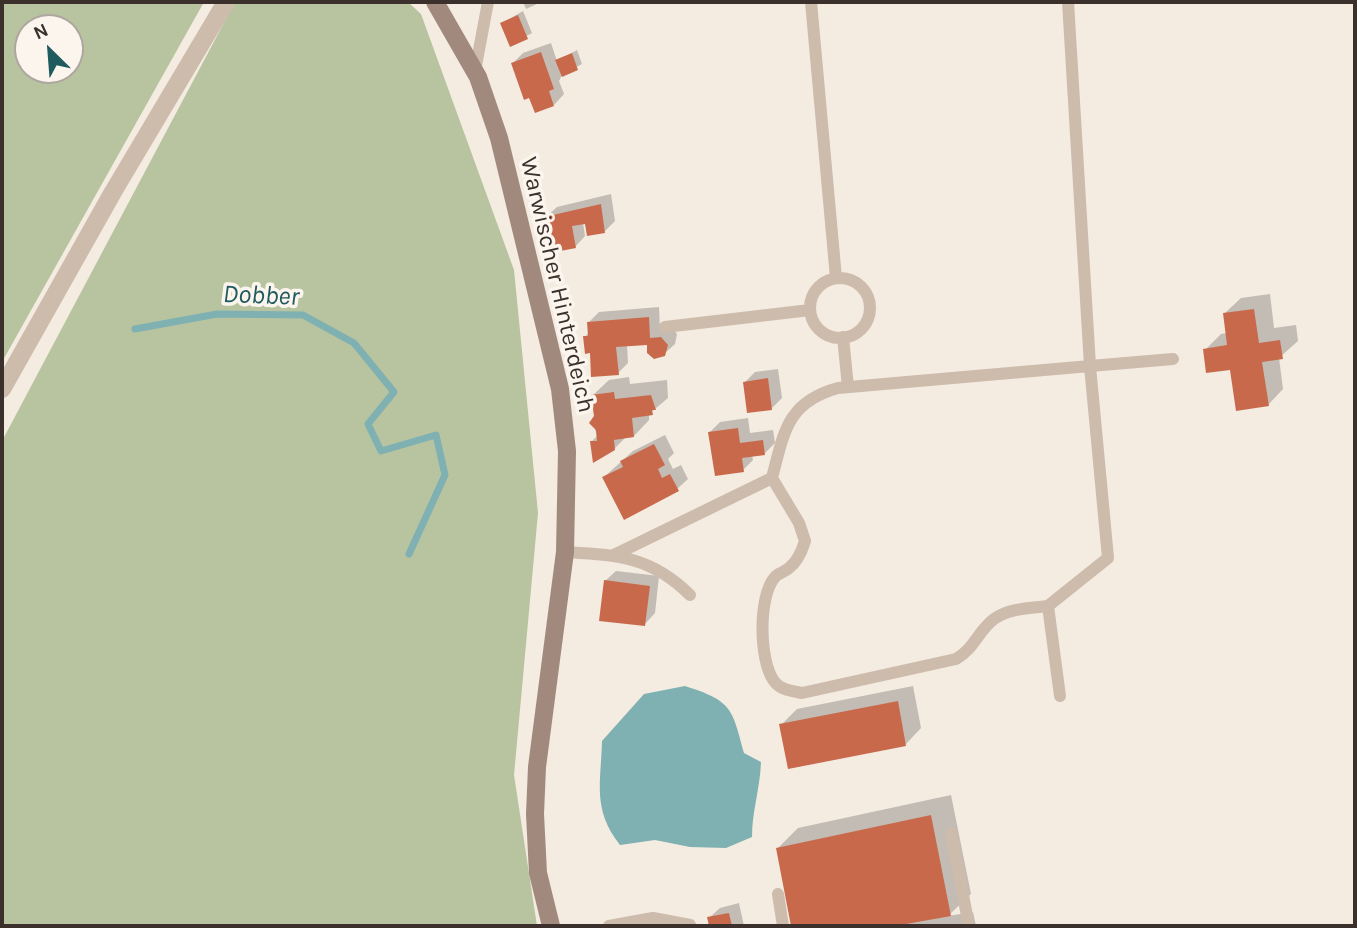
<!DOCTYPE html>
<html>
<head>
<meta charset="utf-8">
<style>
	body { margin:0 }
	#map { position:relative; width:1357px; height:928px; overflow:hidden; background:#f4ebe1; font-family:Karla,sans-serif }
	canvas { display:block }
	.frame { position:absolute; inset:0; border:4px solid #3b302b; pointer-events:none }
	.north { position:absolute; left:14px; top:14px; width:70px; height:70px; box-sizing:border-box; background:#fbf5ee; border:2px solid #aea6a0; border-radius:50%; rotate:335deg; font-size:19px; font-weight:700; line-height:28px; text-align:center; color:#3b302b }
	.north::after { content:''; display:block; margin:auto; width:24px; height:32px; background:#1f5a5e; clip-path:polygon(50% 0,100% 100%,50% 72%,0 100%) }
</style>
</head>
<body>
<div id="map">
<canvas width="1357" height="928"></canvas>
<div class="frame"></div>
<div class="north">N</div>
</div>
<script>
const g = document.querySelector('canvas').getContext('2d');
g.lineJoin = 'round';
function fill(path, color) {
  g.fillStyle = color;
  g.fill(path, 'evenodd');
}
function trace(path, color, width, dash) {
  g.strokeStyle = color;
  g.lineWidth = width;
  g.lineCap = dash ? 'butt' : 'round';
  g.setLineDash(dash || []);
  g.stroke(path);
}
function label(font, color, halo, rows, align = 'center') {
  g.font = font + ' Karla,sans-serif';
  g.lineWidth = 7;
  g.setLineDash([]);
  g.textBaseline = 'middle';
  g.strokeStyle = halo;
  g.fillStyle = color;
  for (const [text, x, y, turn = 0] of rows) {
    g.save();
    g.translate(x, y);
    g.rotate((+turn || 0) * Math.PI / 180);
    g.textAlign = isNaN(turn) ? turn : align;
    if (halo) g.strokeText(text, 0, 0);
    g.fillText(text, 0, 0);
    g.restore();
  }
}
fill(new Path2D(`
	M 2,2 L 204,2 L 2,362 ZM 28,28 L 70,28 L 70,70 L 28,70 Z
	M 235,2 L 408,2 L 421,14 L 514,270 L 538,513 L 514,775 L 537,926 L 2,926 L 2,441 Z`), '#b8c4a0');
fill(new Path2D(`
	M 685,686 C 732,701 732,708 744,753 L 761,762 C 760,789 752,811 752,837 L 726,848 L 690,847 L 655,840 L 620,845 C 592,809 601,783 602,741 L 644,694 Z`), '#7fb0b2');
fill(new Path2D(`
	M 523,2 L 541,2 L 526,9 Z
	M 523,11 L 532,33 L 511,45 L 502,23 Z
	M 551,43 L 557,61 L 577,50 L 582,64 L 562,75 L 559,81 L 564,94 L 554,105 L 513,63 L 523,53 Z
	M 611,194 L 615,221 L 605,231 L 583,223 L 585,236 L 575,247 L 546,217 L 557,207 Z
	M 1270,294 L 1274,328 L 1296,325 L 1298,341 L 1279,358 L 1283,389 L 1268,405 L 1232,368 L 1205,350 L 1221,334 L 1227,333 L 1225,313 L 1241,298 Z
	M 659,307 L 660,329 L 672,328 L 677,334 L 675,344 L 664,354 L 648,343 L 627,345 L 628,363 L 618,373 L 591,351 L 585,337 L 589,332 L 589,322 L 599,312 Z
	M 778,369 L 782,398 L 772,408 L 745,382 L 755,372 Z
	M 629,377 L 630,384 L 667,380 L 668,398 L 649,414 L 649,420 L 634,436 L 626,437 L 614,449 L 591,442 L 597,436 L 592,419 L 595,416 L 593,395 L 609,380 Z
	M 748,418 L 750,433 L 773,430 L 775,443 L 765,453 L 752,455 L 753,460 L 743,470 L 710,432 L 720,422 Z
	M 665,435 L 674,453 L 668,459 L 673,469 L 681,465 L 688,479 L 677,489 L 604,477 L 633,451 Z
	M 616,571 L 659,576 L 655,613 L 645,624 L 605,581 Z
	M 913,686 L 921,728 L 906,744 L 781,725 L 797,709 Z
	M 951,795 L 971,894 L 948,916 L 973,912 L 976,926 L 793,926 L 777,849 L 798,828 Z
	M 739,903 L 744,926 L 711,926 L 709,918 L 720,908 Z`), '#0003');
trace(new Path2D(`
	M 135,329 L 217,314 L 303,315 L 354,343 L 394,392 L 368,424 L 381,451 L 436,435 L 445,475 L 409,554`), '#7fb0b2', 7);
fill(new Path2D(`
	M 518,15 L 528,39 L 510,47 L 500,23 Z
	M 541,52 L 554,89 L 549,91 L 554,106 L 535,113 L 529,98 L 524,100 L 511,63 Z
	M 572,53 L 578,70 L 562,77 L 555,60 Z
	M 601,204 L 605,233 L 587,236 L 585,224 L 572,226 L 576,248 L 550,253 L 544,217 Z
	M 1254,309 L 1259,343 L 1280,340 L 1283,359 L 1262,362 L 1269,406 L 1236,411 L 1230,370 L 1206,373 L 1203,349 L 1227,345 L 1223,313 Z
	M 649,317 L 650,338 L 661,337 L 668,345 L 665,356 L 654,359 L 647,353 L 647,345 L 616,347 L 619,375 L 591,377 L 590,353 L 585,354 L 583,336 L 588,336 L 587,322 Z
	M 768,378 L 772,410 L 747,413 L 743,382 Z
	M 614,392 L 615,399 L 651,395 L 656,410 L 652,410 L 653,415 L 632,418 L 634,437 L 614,440 L 615,450 L 593,463 L 590,441 L 597,441 L 596,430 L 589,423 L 594,416 L 591,395 Z
	M 738,428 L 740,443 L 763,440 L 765,455 L 742,458 L 744,472 L 715,476 L 708,432 Z
	M 654,444 L 665,465 L 658,469 L 662,478 L 670,474 L 679,491 L 624,520 L 602,477 L 623,467 L 620,461 Z
	M 604,580 L 650,586 L 645,626 L 599,621 Z
	M 898,701 L 906,746 L 788,769 L 779,724 Z
	M 931,815 L 951,916 L 895,926 L 791,926 L 776,848 Z
	M 729,913 L 732,926 L 709,926 L 707,917 Z`), '#c8694b');
trace(new Path2D(`
	M 811,2 L 836,278
	M 475,71 L 488,2
	M810 308a30 30 0 1 1 60 0a30 30 0 1 1-60 0Z
	M 665,327 L 810,310
	M 843,337 L 848,387
	M 772,478 L 799,523 L 805,541 C 802,551 797,562 789,568 C 785,572 778,573 775,577 C 758,596 759,661 774,681 C 780,690 792,691 802,693 L 956,659 C 974,649 978,631 994,619 C 1009,608 1031,608 1048,606 L 1060,696
	M 565,552 C 617,555 651,556 690,595
	M 614,555 L 772,478 C 784,432 787,402 838,388 L 1090,366 L 1068,2
	M 1048,606 L 1108,558 L 1090,366 L 1173,359
	M 951,833 L 969,926
	M 778,894 L 783,926
	M 609,926 L 653,918 L 690,925`), '#cdbbac', 12);
trace(new Path2D(`
	M 2,389 L 113,192 L 226,2`), '#cdbbac', 18);
trace(new Path2D(`
	M 435,2 L 478,77 L 499,138 L 560,389 L 567,451 L 565,552 L 537,767 L 535,814 L 538,873 L 551,926`), '#a18a7d', 18);
label('24px', '#3b302b', '#fbf5ee', [
	["Warwischer Hinterdeich",557,285,77]
]);
label('italic 26px', '#1f5a5e', '#fbf5ee', [
	["Dobber",261,296,2]
]);
</script>
</body>
</html>
